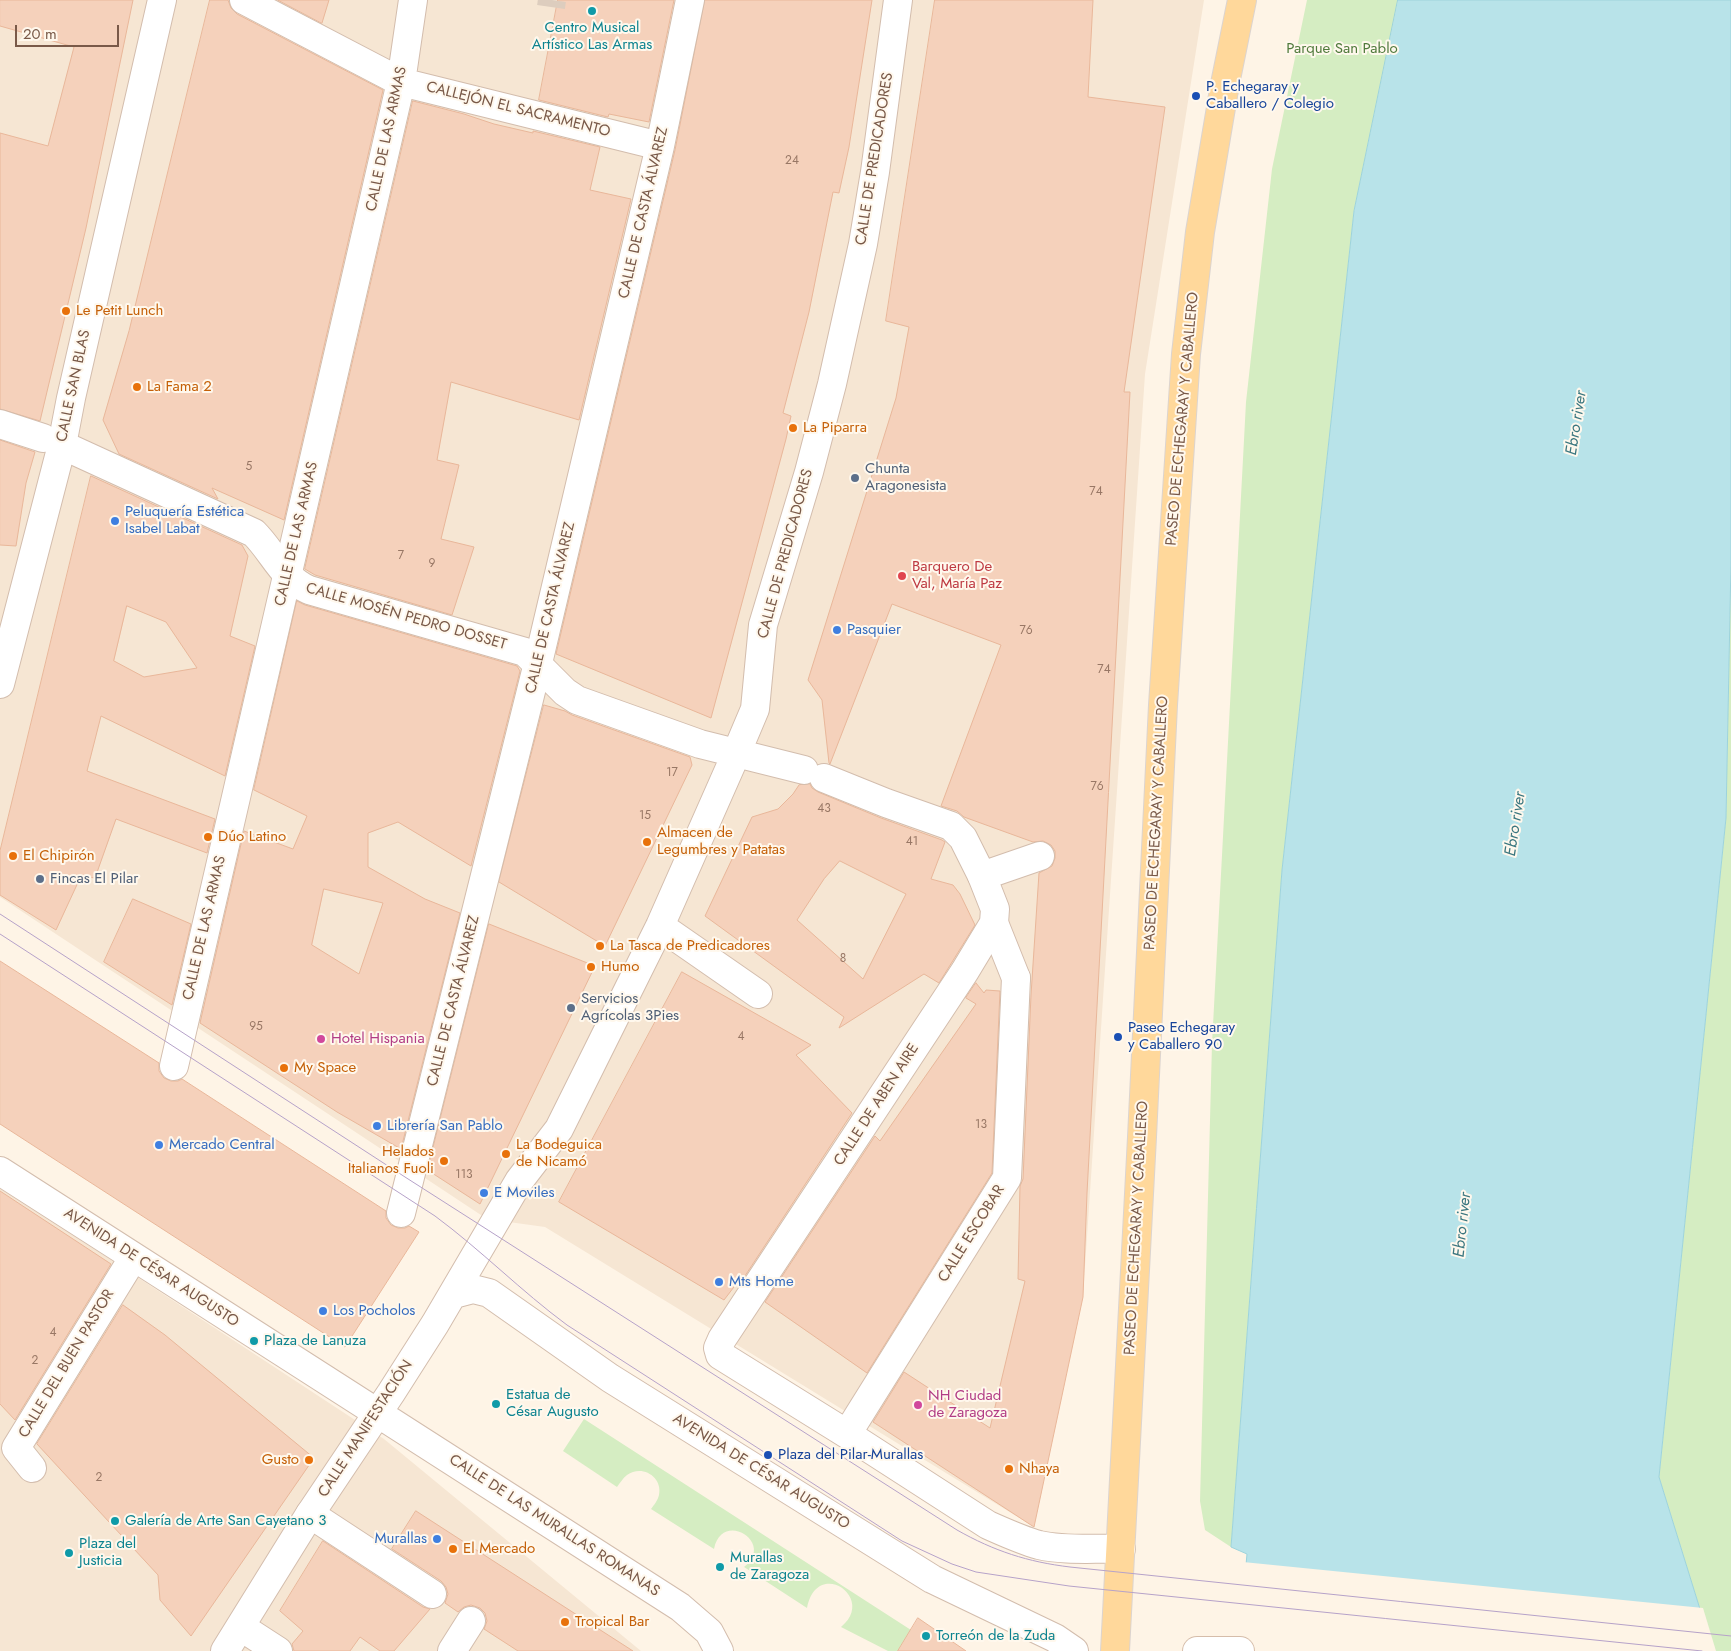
<!DOCTYPE html>
<html>
<head>
<meta charset="utf-8">
<style>
	body { margin:0 }
	#map { position:relative; width:1731px; height:1651px; overflow:hidden; background:#fef4e6; font-family:Jost,sans-serif }
	canvas { display:block }
	.scale { position:absolute; left:15px; top:25px; width:104px; height:22px; box-sizing:border-box; border:2px solid #795948; border-top:0; padding-left:6px; font-size:15px; line-height:18px; white-space:nowrap; color:#795948; -webkit-text-stroke:4px #fff8ed; paint-order:stroke }
</style>
</head>
<body>
<div id="map">
<canvas width="1731" height="1651"></canvas>
<div class="scale">20 m</div>
</div>
<script>
const g = document.querySelector('canvas').getContext('2d');
g.lineJoin = 'round';
function fill(path, color) {
  g.fillStyle = color;
  g.fill(path, 'evenodd');
}
function trace(path, color, width, dash) {
  g.strokeStyle = color;
  g.lineWidth = width;
  g.lineCap = dash ? 'butt' : 'round';
  g.setLineDash(dash || []);
  g.stroke(path);
}
function label(font, color, halo, rows, align = 'center') {
  g.font = font + ' Jost,sans-serif';
  g.lineWidth = 4;
  g.setLineDash([]);
  g.textBaseline = 'middle';
  g.strokeStyle = halo;
  g.fillStyle = color;
  for (const [text, x, y, turn = 0] of rows) {
    g.save();
    g.translate(x, y);
    g.rotate((+turn || 0) * Math.PI / 180);
    g.textAlign = isNaN(turn) ? turn : align;
    if (halo) g.strokeText(text, 0, 0);
    g.fillText(text, 0, 0);
    g.restore();
  }
}
fill(new Path2D(`
	M 0,0 L 1204,0 L 1145,374 L 1083,1296 L 1034,1527 L 545,1227 L 487,1219 L 0,897 Z
	M 0,1187 L 384,1439 L 641,1651 L 0,1651 Z`), '#f6e6d3');
fill(new Path2D(`
	M 1307,0 L 1398,0 L 1354,211 L 1282,870 L 1231,1547 L 1205,1530 L 1200,1501 L 1212,1044 L 1246,402 L 1272,169 Z
	M 1731,561 L 1731,1651 L 1713,1651 L 1659,1477 L 1726,818 Z
	M 584,1419 L 911,1630 L 898,1651 L 888,1651 L 841,1627 C 877,1598 817,1557 807,1608 L 744,1567 C 776,1543 722,1509 714,1549 L 651,1509 C 654,1505 658,1500 659,1495 C 663,1477 642,1464 627,1475 C 623,1478 620,1483 617,1487 L 563,1451 Z`), '#d5edc2');
const water = new Path2D(`
	M 1398,0 L 1731,0 L 1731,561 L 1726,818 L 1659,1477 L 1713,1651 L 1238,1651 L 1247,1554 L 1231,1547 L 1282,870 L 1354,211 Z`);
fill(water, '#b8e3e9');
trace(water, '#9dd3dc', 1);
fill(new Path2D(`
	M 1243,1562 L 1703,1608 L 1716,1651 L 1235,1651 Z`), '#fef4e6');
const building = new Path2D(`
	M 0,0 L 133,0 L 86,228 L 40,421 L 0,409 L 0,133 L 48,146 L 74,47 L 0,26 Z
	M 210,0 L 228,0 L 231,8 L 237,14 L 383,90 L 284,520 L 212,488 L 218,499 L 119,454 L 103,420 L 129,331 Z
	M 278,0 L 329,0 L 322,23 Z
	M 558,0 L 674,0 L 649,122 L 609,114 L 608,117 L 539,100 Z
	M 705,0 L 872,0 L 849,147 L 839,193 L 833,192 L 809,312 L 783,413 L 791,416 L 786,439 L 711,718 L 556,654 L 675,150 Z
	M 935,0 L 1093,0 L 1088,97 L 1165,107 L 1124,392 L 1130,392 L 1087,1193 L 1083,1297 L 1034,1527 L 873,1422 L 904,1372 L 990,1428 L 1025,1281 L 1018,1279 L 1020,1186 L 1023,1179 L 1031,995 L 1039,873 L 1052,866 L 1055,858 L 1055,851 L 1051,845 L 1043,841 L 1033,842 L 964,817 L 957,811 L 941,806 L 1001,645 L 892,604 L 830,764 L 829,763 L 822,700 L 808,680 L 896,398 L 909,327 L 886,321 Z
	M 413,101 L 464,114 L 494,124 L 533,133 L 533,131 L 600,147 L 590,190 L 631,199 L 579,420 L 451,382 L 437,460 L 459,465 L 441,539 L 474,547 L 452,615 L 315,575 L 305,569 Z
	M 0,440 L 35,452 L 26,483 L 16,546 L 0,545 Z
	M 91,476 L 242,545 L 248,556 L 230,636 L 255,646 L 225,776 L 101,716 L 87,771 L 215,819 L 207,853 L 116,819 L 95,878 L 81,876 L 56,930 L 0,895 L 0,851 ZM 127,606 L 166,622 L 197,668 L 144,677 L 114,661 Z
	M 297,601 L 305,605 L 517,666 L 520,671 L 471,866 L 398,822 L 368,833 L 368,867 L 425,899 L 460,913 L 401,1149 L 337,1112 L 200,1023 L 244,831 L 293,849 L 307,816 L 254,790 ZM 324,889 L 383,903 L 359,974 L 312,945 Z
	M 544,705 L 565,711 L 572,715 L 690,757 L 692,765 L 605,946 L 499,882 Z
	M 810,784 L 812,788 L 818,792 L 881,818 L 942,840 L 945,842 L 931,879 L 953,885 L 960,894 L 975,925 L 939,983 L 924,974 L 839,1028 L 844,1017 L 705,916 L 752,817 L 778,809 L 793,794 L 799,785 ZM 840,861 L 906,894 L 863,979 L 797,920 L 824,879 Z
	M 133,899 L 191,924 L 172,1005 L 104,962 Z
	M 489,924 L 595,966 L 480,1204 L 432,1173 L 433,1168 L 429,1165 Z
	M 0,961 L 159,1063 L 159,1071 L 164,1078 L 171,1081 L 178,1081 L 182,1079 L 386,1211 L 386,1218 L 391,1225 L 398,1228 L 405,1228 L 409,1226 L 419,1232 L 345,1347 L 0,1124 Z
	M 682,972 L 811,1045 L 796,1055 L 852,1113 L 739,1285 L 737,1283 L 724,1300 L 559,1202 Z
	M 976,983 L 984,993 L 986,990 L 1000,991 L 992,1173 L 867,1373 L 765,1302 L 875,1136 L 880,1141 L 976,1004 L 966,998 Z
	M 0,1191 L 111,1264 L 15,1420 L 0,1404 Z
	M 123,1305 L 165,1335 L 314,1458 L 191,1636 L 160,1600 L 158,1575 L 37,1444 Z
	M 416,1511 L 591,1624 L 633,1651 L 518,1651 L 484,1629 L 487,1621 L 485,1613 L 480,1608 L 471,1605 L 464,1607 L 458,1612 L 445,1603 L 448,1594 L 446,1587 L 441,1581 L 392,1549 Z
	M 323,1541 L 423,1607 L 430,1609 L 394,1651 L 380,1651 L 360,1637 L 350,1651 L 294,1651 L 292,1644 L 303,1631 L 280,1611 Z
	M 918,1618 L 966,1651 L 898,1651 Z`);
fill(building, '#f5d1bb');
trace(building, '#e9b79a', 1);
trace(new Path2D(`
	M 551,7 L 552,0`), '#ddcdbe', 28, [28, 14]);
const pedestrian = new Path2D(`
	M 244,0 L 401,82 L 660,146
	M 0,424 L 43,438
	M 982,876 L 1040,856
	M 994,923 L 1016,978
	M 174,1066 L 401,82 L 413,0
	M 401,1213 L 538,663 L 660,146 L 690,0
	M 32,1468 L 16,1448 L 133,1258
	M 310,1514 L 432,1594
	M 241,1627 L 278,1651
	M 452,1651 L 471,1621`);
const minor = new Path2D(`
	M 62,445 L 254,533 C 274,553 282,578 309,590 L 525,652 L 565,692 L 577,700 L 700,744 L 804,770
	M 0,684 L 62,445 L 71,398 L 162,0
	M 824,778 L 886,803 L 951,826 L 963,838 L 982,876 L 995,909 L 994,923 L 965,971 L 722,1339 L 718,1348 L 720,1355 L 847,1434 L 988,1525 C 1004,1532 1021,1540 1039,1545 C 1065,1551 1094,1548 1121,1549
	M 660,926 L 758,994
	M 0,1171 L 680,1607 L 709,1632 L 719,1651
	M 454,1294 L 473,1289 L 489,1293 L 610,1378 L 932,1579 L 1055,1638 L 1074,1651
	M 847,1434 L 1007,1178 L 1016,978
	M 225,1651 L 310,1514 L 391,1393 L 435,1324 L 519,1181 L 559,1129 L 660,926 L 736,754 L 755,709 L 763,625 L 809,472 L 832,384 L 863,244 L 875,172 L 898,0`);
const secondary = new Path2D(`
	M 1197,1651 L 1240,1651`);
const primary = new Path2D(`
	M 1115,1651 L 1142,1137 L 1163,705 L 1186,354 L 1200,232 L 1225,84 L 1242,0`);
trace(pedestrian, '#d3bdad', 30);
trace(minor, '#d3bdad', 30);
trace(secondary, '#d6bdaa', 30);
trace(primary, '#dcd4cf', 30);
trace(pedestrian, '#fff', 28);
trace(minor, '#fff', 28);
trace(secondary, '#fff', 28);
trace(primary, '#ffd89b', 28);
trace(new Path2D(`
	M 0,914 L 405,1177 L 957,1530 C 994,1551 1028,1562 1070,1567 L 1731,1636
	M 0,934 L 435,1216 C 481,1250 521,1291 567,1325 L 902,1541 L 952,1564 L 976,1572 L 1069,1586 L 1702,1651`), '#b6a2c9', 1);
for (const [x, y, r, color] of [
	[592,11,5,"#0f9aa8"],
	[1196,96,5,"#1a4fb4"],
	[66,311,5,"#e8710a"],
	[137,387,5,"#e8710a"],
	[793,428,5,"#e8710a"],
	[855,478,5,"#5c6f8a"],
	[115,521,5,"#3f7fe0"],
	[902,576,5,"#e0444e"],
	[837,630,5,"#3f7fe0"],
	[208,837,5,"#e8710a"],
	[647,842,5,"#e8710a"],
	[13,856,5,"#e8710a"],
	[40,879,5,"#5c6f8a"],
	[600,946,5,"#e8710a"],
	[591,967,5,"#e8710a"],
	[571,1008,5,"#5c6f8a"],
	[1118,1037,5,"#1a4fb4"],
	[321,1039,5,"#d1479c"],
	[284,1068,5,"#e8710a"],
	[377,1126,5,"#3f7fe0"],
	[159,1145,5,"#3f7fe0"],
	[506,1154,5,"#e8710a"],
	[444,1161,5,"#e8710a"],
	[484,1193,5,"#3f7fe0"],
	[719,1282,5,"#3f7fe0"],
	[323,1311,5,"#3f7fe0"],
	[254,1341,5,"#0f9aa8"],
	[496,1404,5,"#0f9aa8"],
	[918,1405,5,"#d1479c"],
	[768,1455,5,"#1a4fb4"],
	[309,1460,5,"#e8710a"],
	[1009,1469,5,"#e8710a"],
	[115,1521,5,"#0f9aa8"],
	[437,1539,5,"#3f7fe0"],
	[453,1549,5,"#e8710a"],
	[69,1553,5,"#0f9aa8"],
	[720,1567,5,"#0f9aa8"],
	[565,1622,5,"#e8710a"],
	[926,1636,5,"#0f9aa8"]
]) {
  const dot = new Path2D();
  dot.arc(x, y, r, 0, 2 * Math.PI);
  g.fillStyle = color;
  g.fill(dot);
  trace(dot, '#fff8ed', 2);
}
label('12px', '#987765', null, [
	["24",792,161],
	["5",249,467],
	["74",1096,492],
	["7",401,556],
	["9",432,564],
	["76",1026,631],
	["74",1104,670],
	["17",672,773],
	["76",1097,787],
	["43",824,809],
	["15",645,816],
	["41",912,842],
	["8",843,959],
	["95",256,1027],
	["4",741,1037],
	["13",981,1125],
	["113",464,1175],
	["4",53,1333],
	["2",35,1361],
	["2",99,1478]
]);
label('15px', '#0d838f', '#fff8ed', [
	["Centro Musical",592,28,"center"],
	["Artístico Las Armas",592,45,"center"],
	["Plaza de Lanuza",264,1341],
	["Estatua de",506,1395],
	["César Augusto",506,1412],
	["Galería de Arte San Cayetano 3",125,1521],
	["Plaza del",79,1544],
	["Justicia",79,1561],
	["Murallas",730,1558],
	["de Zaragoza",730,1575],
	["Torreón de la Zuda",936,1636]
], 'left');
label('15px', '#507a3c', '#fff8ed', [
	["Parque San Pablo",1342,49]
]);
label('15px', '#164399', '#fff8ed', [
	["P. Echegaray y",1206,87],
	["Caballero / Colegio",1206,104],
	["Paseo Echegaray",1128,1028],
	["y Caballero 90",1128,1045],
	["Plaza del Pilar-Murallas",778,1455]
], 'left');
label('15px', '#795948', '#fff8ed', [
	["CALLEJÓN EL SACRAMENTO",518,110,14],
	["CALLE DE LAS ARMAS",387,139,-78],
	["CALLE DE PREDICADORES",875,159,-81],
	["CALLE DE CASTA ÁLVAREZ",644,213,-77],
	["CALLE SAN BLAS",74,386,-78],
	["PASEO DE ECHEGARAY Y CABALLERO",1183,419,-85],
	["CALLE DE LAS ARMAS",297,534,-77],
	["CALLE DE PREDICADORES",786,554,-75],
	["CALLE DE CASTA ÁLVAREZ",551,608,-77],
	["CALLE MOSÉN PEDRO DOSSET",406,617,16],
	["PASEO DE ECHEGARAY Y CABALLERO",1157,823,-87],
	["CALLE DE LAS ARMAS",205,928,-77],
	["CALLE DE CASTA ÁLVAREZ",454,1001,-76],
	["CALLE DE ABEN AIRE",877,1105,-57],
	["PASEO DE ECHEGARAY Y CABALLERO",1137,1228,-87],
	["CALLE ESCOBAR",972,1234,-58],
	["AVENIDA DE CÉSAR AUGUSTO",151,1268,33],
	["CALLE DEL BUEN PASTOR",67,1364,-59],
	["CALLE MANIFESTACIÓN",366,1429,-57],
	["AVENIDA DE CÉSAR AUGUSTO",761,1472,32],
	["CALLE DE LAS MURALLAS ROMANAS",554,1526,33]
]);
label('15px', '#c56008', '#fff8ed', [
	["Le Petit Lunch",76,311],
	["La Fama 2",147,387],
	["La Piparra",803,428],
	["Almacen de",657,833],
	["Legumbres y Patatas",657,850],
	["Dúo Latino",218,837],
	["El Chipirón",23,856],
	["La Tasca de Predicadores",610,946],
	["Humo",601,967],
	["My Space",294,1068],
	["La Bodeguica",516,1145],
	["de Nicamó",516,1162],
	["Helados",434,1152,"right"],
	["Italianos Fuoli",434,1169,"right"],
	["Gusto",299,1460,"right"],
	["Nhaya",1019,1469],
	["El Mercado",463,1549],
	["Tropical Bar",575,1622]
], 'left');
label('15px', '#4e5e75', '#fff8ed', [
	["Chunta",865,469],
	["Aragonesista",865,486],
	["Fincas El Pilar",50,879],
	["Servicios",581,999],
	["Agrícolas 3Pies",581,1016]
], 'left');
label('15px', '#366cbe', '#fff8ed', [
	["Peluquería Estética",125,512],
	["Isabel Labat",125,529],
	["Pasquier",847,630],
	["Librería San Pablo",387,1126],
	["Mercado Central",169,1145],
	["E Moviles",494,1193],
	["Mts Home",729,1282],
	["Los Pocholos",333,1311],
	["Murallas",427,1539,"right"]
], 'left');
label('15px', '#be3a42', '#fff8ed', [
	["Barquero De",912,567],
	["Val, María Paz",912,584]
], 'left');
label('15px', '#b23c85', '#fff8ed', [
	["Hotel Hispania",331,1039],
	["NH Ciudad",928,1396],
	["de Zaragoza",928,1413]
], 'left');
label('italic 16px', '#3a767f', '#fff8ed', [
	["Ebro river",1577,423,-81],
	["Ebro river",1516,824,-81],
	["Ebro river",1463,1225,-84]
]);
</script>
</body>
</html>
